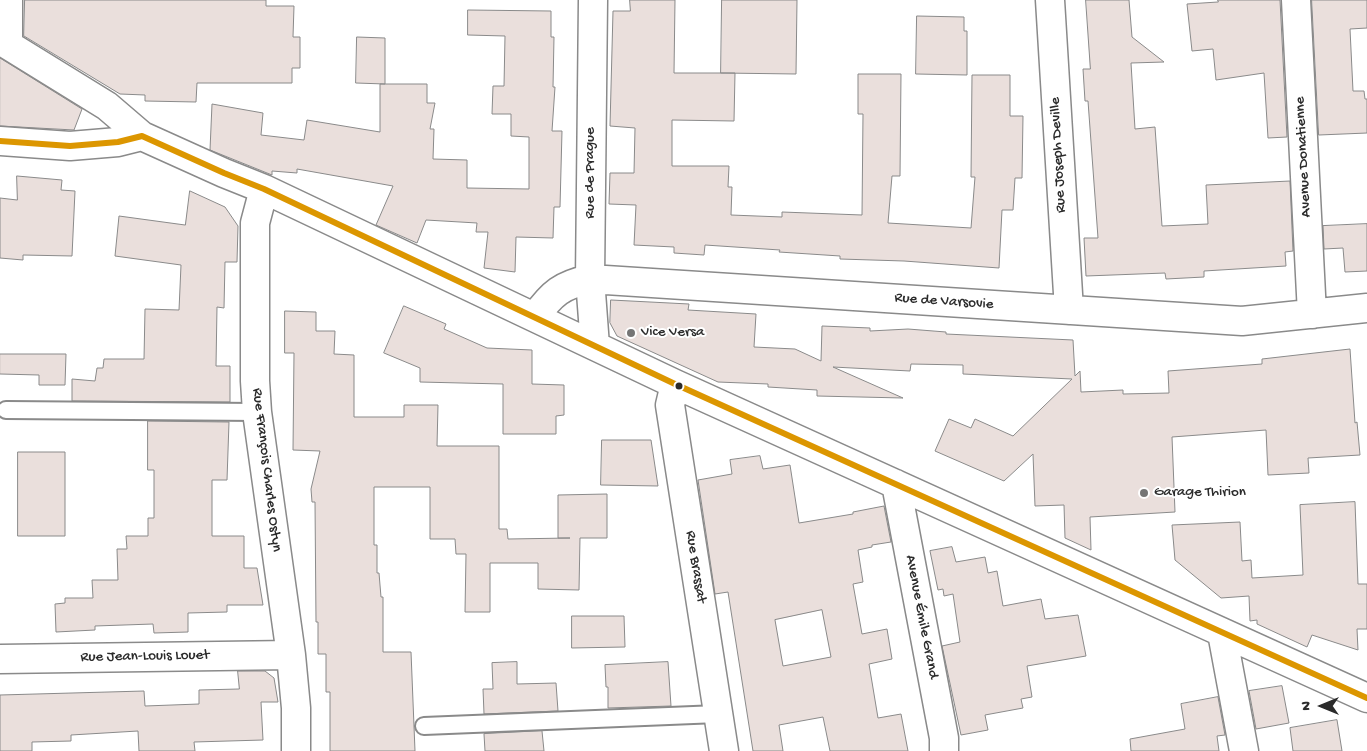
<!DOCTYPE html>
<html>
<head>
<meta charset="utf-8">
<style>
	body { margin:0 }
	#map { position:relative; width:1367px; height:751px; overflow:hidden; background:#fff; font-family:"Gochi Hand",sans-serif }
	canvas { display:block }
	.north { position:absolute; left:1297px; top:681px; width:50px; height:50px; -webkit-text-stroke:4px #fff; paint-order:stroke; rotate:270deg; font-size:14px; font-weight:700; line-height:20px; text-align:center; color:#2b2b2b }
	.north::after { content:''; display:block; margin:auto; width:18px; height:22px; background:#2b2b2b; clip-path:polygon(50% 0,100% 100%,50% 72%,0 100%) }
</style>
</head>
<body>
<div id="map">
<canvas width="1367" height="751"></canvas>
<div class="north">N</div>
</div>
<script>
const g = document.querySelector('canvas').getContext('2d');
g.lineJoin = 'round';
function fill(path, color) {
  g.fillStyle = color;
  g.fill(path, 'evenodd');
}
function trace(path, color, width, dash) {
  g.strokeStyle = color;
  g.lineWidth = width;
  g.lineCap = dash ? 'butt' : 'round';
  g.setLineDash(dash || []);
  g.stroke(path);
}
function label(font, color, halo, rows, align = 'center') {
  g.font = font + ' "Gochi Hand",sans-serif';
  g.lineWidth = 4;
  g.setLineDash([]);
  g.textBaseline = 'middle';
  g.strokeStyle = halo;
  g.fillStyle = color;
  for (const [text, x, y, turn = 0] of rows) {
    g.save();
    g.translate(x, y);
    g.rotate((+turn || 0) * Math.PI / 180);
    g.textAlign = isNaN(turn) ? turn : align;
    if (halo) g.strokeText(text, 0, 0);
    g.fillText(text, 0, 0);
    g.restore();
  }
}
const building = new Path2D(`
	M 25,0 L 266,0 L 266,6 L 294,6 L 293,37 L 300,37 L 300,68 L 292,68 L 292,83 L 197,83 L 196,102 L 145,101 L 145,95 L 120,94 L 24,36 Z
	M 630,0 L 675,0 L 674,73 L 735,73 L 734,121 L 672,120 L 672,166 L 729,166 L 728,187 L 732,187 L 731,215 L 782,217 L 782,212 L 862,215 L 863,114 L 858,114 L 858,74 L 901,74 L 900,176 L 892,176 L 888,223 L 971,228 L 975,177 L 971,177 L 972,75 L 1010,75 L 1010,116 L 1023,116 L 1022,178 L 1015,178 L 1013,210 L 1002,210 L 999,268 L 904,261 L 840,259 L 840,256 L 779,252 L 780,250 L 705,245 L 704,255 L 674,253 L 674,247 L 634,245 L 636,205 L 609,204 L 610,173 L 634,173 L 635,128 L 610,126 L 613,11 L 630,11 Z
	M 722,0 L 797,0 L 796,74 L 721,73 Z
	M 1086,0 L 1129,0 L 1132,37 L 1164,62 L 1131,63 L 1135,129 L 1155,127 L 1162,226 L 1208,224 L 1206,185 L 1290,181 L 1293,251 L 1285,252 L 1286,266 L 1204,271 L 1204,277 L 1166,279 L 1165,273 L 1086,276 L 1084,238 L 1098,238 L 1088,101 L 1085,101 L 1083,69 L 1090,69 Z
	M 1218,0 L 1280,0 L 1287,137 L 1268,138 L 1264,73 L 1216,80 L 1213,49 L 1192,51 L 1187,4 L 1218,2 Z
	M 1312,0 L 1367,0 L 1367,28 L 1350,29 L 1353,91 L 1364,91 L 1365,99 L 1367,99 L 1367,133 L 1319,135 Z
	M 468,10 L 551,11 L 551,37 L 554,37 L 553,87 L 555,87 L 552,131 L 562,131 L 560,207 L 554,207 L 553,238 L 516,237 L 515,272 L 484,268 L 488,232 L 476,232 L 477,223 L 426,220 L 417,243 L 376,225 L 393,186 L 297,169 L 297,173 L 272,171 L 272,175 L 210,150 L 212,104 L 263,113 L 261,135 L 304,140 L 307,120 L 380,132 L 380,84 L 427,84 L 427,103 L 435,103 L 430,129 L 434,129 L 433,159 L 467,160 L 467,188 L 529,189 L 529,137 L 511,136 L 511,114 L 492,114 L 493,86 L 504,86 L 505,36 L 468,35 Z
	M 917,16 L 964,17 L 964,31 L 967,31 L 967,75 L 916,74 Z
	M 357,37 L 385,38 L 385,84 L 356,83 Z
	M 0,58 L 82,109 L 74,130 L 0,126 Z
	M 17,176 L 62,180 L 61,190 L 75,191 L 72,256 L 23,255 L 23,260 L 0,258 L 0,198 L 17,200 Z
	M 190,191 L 225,207 L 238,226 L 237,262 L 225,262 L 224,308 L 217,307 L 216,366 L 230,366 L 230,402 L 72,401 L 72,379 L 95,381 L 97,368 L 103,368 L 104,359 L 144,359 L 145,309 L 179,310 L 181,265 L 115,256 L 119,216 L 185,225 Z
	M 1367,224 L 1367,271 L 1345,272 L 1343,248 L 1324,249 L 1323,226 Z
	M 611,300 L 689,304 L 688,310 L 756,314 L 754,347 L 795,349 L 821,361 L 822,326 L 870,328 L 870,331 L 908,329 L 946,332 L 946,334 L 1073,340 L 1075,376 L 1080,371 L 1081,392 L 1123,390 L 1123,394 L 1169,393 L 1168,371 L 1262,364 L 1262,359 L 1350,349 L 1355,423 L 1357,422 L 1360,455 L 1308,458 L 1309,473 L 1268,475 L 1266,430 L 1172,437 L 1175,512 L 1090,517 L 1091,550 L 1065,538 L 1064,505 L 1035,506 L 1033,454 L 1004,481 L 935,451 L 949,419 L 971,428 L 975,419 L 1013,436 L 1072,379 L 963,374 L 963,365 L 911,364 L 910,371 L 833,367 L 903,398 L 817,396 L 817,390 L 768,387 L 768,384 L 718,382 L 617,336 L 610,323 Z
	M 404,306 L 446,324 L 444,329 L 487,348 L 532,350 L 532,384 L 564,385 L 564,415 L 556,416 L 556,434 L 503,434 L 503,384 L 420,382 L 420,368 L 384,353 Z
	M 285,311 L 316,312 L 316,331 L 335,331 L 334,354 L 354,355 L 354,417 L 404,417 L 404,405 L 438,405 L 437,446 L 499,446 L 499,529 L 507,529 L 508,539 L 570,538 L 558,538 L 558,495 L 607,494 L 607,538 L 580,538 L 579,590 L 538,589 L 538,563 L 490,563 L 490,612 L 465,612 L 466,554 L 456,554 L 455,539 L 430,539 L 430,487 L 374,487 L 374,545 L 377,545 L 377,573 L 379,573 L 381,597 L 383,597 L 383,652 L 411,652 L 415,751 L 330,751 L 330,692 L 326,692 L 326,654 L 318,654 L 318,622 L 316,622 L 315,502 L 312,502 L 311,489 L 320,451 L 293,450 L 294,353 L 285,353 Z
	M 0,354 L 66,354 L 65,385 L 39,385 L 39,375 L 0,374 Z
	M 148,421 L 229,422 L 227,480 L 212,480 L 212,536 L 244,536 L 244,568 L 257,568 L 263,605 L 227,605 L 227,612 L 188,613 L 188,632 L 154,633 L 153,624 L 95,626 L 95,630 L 56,632 L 55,604 L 65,603 L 65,598 L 93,598 L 92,580 L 118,580 L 117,549 L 127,549 L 126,536 L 148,536 L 148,518 L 154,518 L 154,470 L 148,470 Z
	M 602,440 L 651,440 L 658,486 L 601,485 Z
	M 18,452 L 65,452 L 65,536 L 18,536 Z
	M 760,456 L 763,469 L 790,465 L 799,523 L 853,514 L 853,512 L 884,506 L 891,542 L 872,545 L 872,547 L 858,550 L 863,582 L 853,584 L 862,634 L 887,629 L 892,659 L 869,664 L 878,718 L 901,714 L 908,751 L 830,751 L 823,717 L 779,725 L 783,751 L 753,751 L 728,592 L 715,594 L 698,480 L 732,474 L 730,460 ZM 822,610 L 831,657 L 783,666 L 775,620 Z
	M 1355,502 L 1358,584 L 1367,584 L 1367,629 L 1357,629 L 1358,650 L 1312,635 L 1307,647 L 1257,624 L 1257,620 L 1250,621 L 1249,596 L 1221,598 L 1175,560 L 1172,525 L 1240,522 L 1242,561 L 1251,560 L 1252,578 L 1303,575 L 1300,505 Z
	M 952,547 L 956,562 L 985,557 L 988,573 L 997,571 L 1003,606 L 1041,599 L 1045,619 L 1078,615 L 1086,656 L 1027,666 L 1032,697 L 1021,699 L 1023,708 L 985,715 L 988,730 L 961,735 L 942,646 L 960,642 L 953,594 L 944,596 L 943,589 L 938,590 L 930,551 Z
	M 572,616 L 624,616 L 625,647 L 572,648 Z
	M 517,662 L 517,684 L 556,683 L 558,711 L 484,714 L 483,689 L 493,689 L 492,663 Z
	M 668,662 L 671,706 L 608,708 L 608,687 L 606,687 L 605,665 Z
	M 238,671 L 265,671 L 274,678 L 278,702 L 261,702 L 263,740 L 194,742 L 195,751 L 139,751 L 138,731 L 71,735 L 71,741 L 32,742 L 32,751 L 0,751 L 0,695 L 144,691 L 145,706 L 199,704 L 199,690 L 239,689 Z
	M 1282,686 L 1289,723 L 1256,729 L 1249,691 Z
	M 1218,697 L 1225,735 L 1217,736 L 1219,751 L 1131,751 L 1130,739 L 1185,729 L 1181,704 Z
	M 1337,720 L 1342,751 L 1293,751 L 1290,728 Z
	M 542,731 L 544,751 L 485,751 L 484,734 Z`);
fill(building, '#eadfdc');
trace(building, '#8a8a8a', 1);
const service = new Path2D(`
	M 6,410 L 257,412
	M 424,726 L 718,714`);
const minor = new Path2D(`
	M 593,0 L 590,279 L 595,346
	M 1050,0 L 1069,310
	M 1296,0 L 1312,314
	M 0,40 L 107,106 L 142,136 L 224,173 L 264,189 L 675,384 L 1367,698
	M 8,45 L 8,0
	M 0,141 L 70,146 L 118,142 L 142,136
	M 264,189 L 255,223 L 255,381 L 257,412 L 291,655 L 296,708 L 296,751
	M 535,317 C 552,293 562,285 590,279 L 1242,321 L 1367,308
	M 675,384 L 670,405 L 724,751
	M 896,484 L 944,738 L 944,751
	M 1222,633 L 1244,751
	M 0,659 L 291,655`);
trace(service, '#8a8a8a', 20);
trace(minor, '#8a8a8a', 31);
trace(service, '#fff', 16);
trace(minor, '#fff', 28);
trace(new Path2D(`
	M 0,141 L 70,146 L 118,142 L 142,136 L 224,173 L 264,189 L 675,384 L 1367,698`), '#dc9600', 6);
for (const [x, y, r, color] of [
	[631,333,5,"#757575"],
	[679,386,4.5,"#2b2b2b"],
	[1144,493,5,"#757575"]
]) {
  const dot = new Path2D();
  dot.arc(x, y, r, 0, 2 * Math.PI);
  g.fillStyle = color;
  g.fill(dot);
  trace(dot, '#fff', 2);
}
label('15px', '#2b2b2b', '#fff', [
	["Rue Joseph Deville",1059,155,-93],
	["Avenue Donatienne",1304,157,-93],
	["Rue de Prague",591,173,-90],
	["Rue de Varsovie",944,302,4],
	["Rue François Charles Ostyn",266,470,83],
	["Rue Brassat",695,567,81],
	["Avenue Émile Grand",921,617,79],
	["Rue Jean-Louis Louet",145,657,-1]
]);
label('15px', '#2b2b2b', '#fff', [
	["Vice Versa",641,333],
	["Garage Thirion",1154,493]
], 'left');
</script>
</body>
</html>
